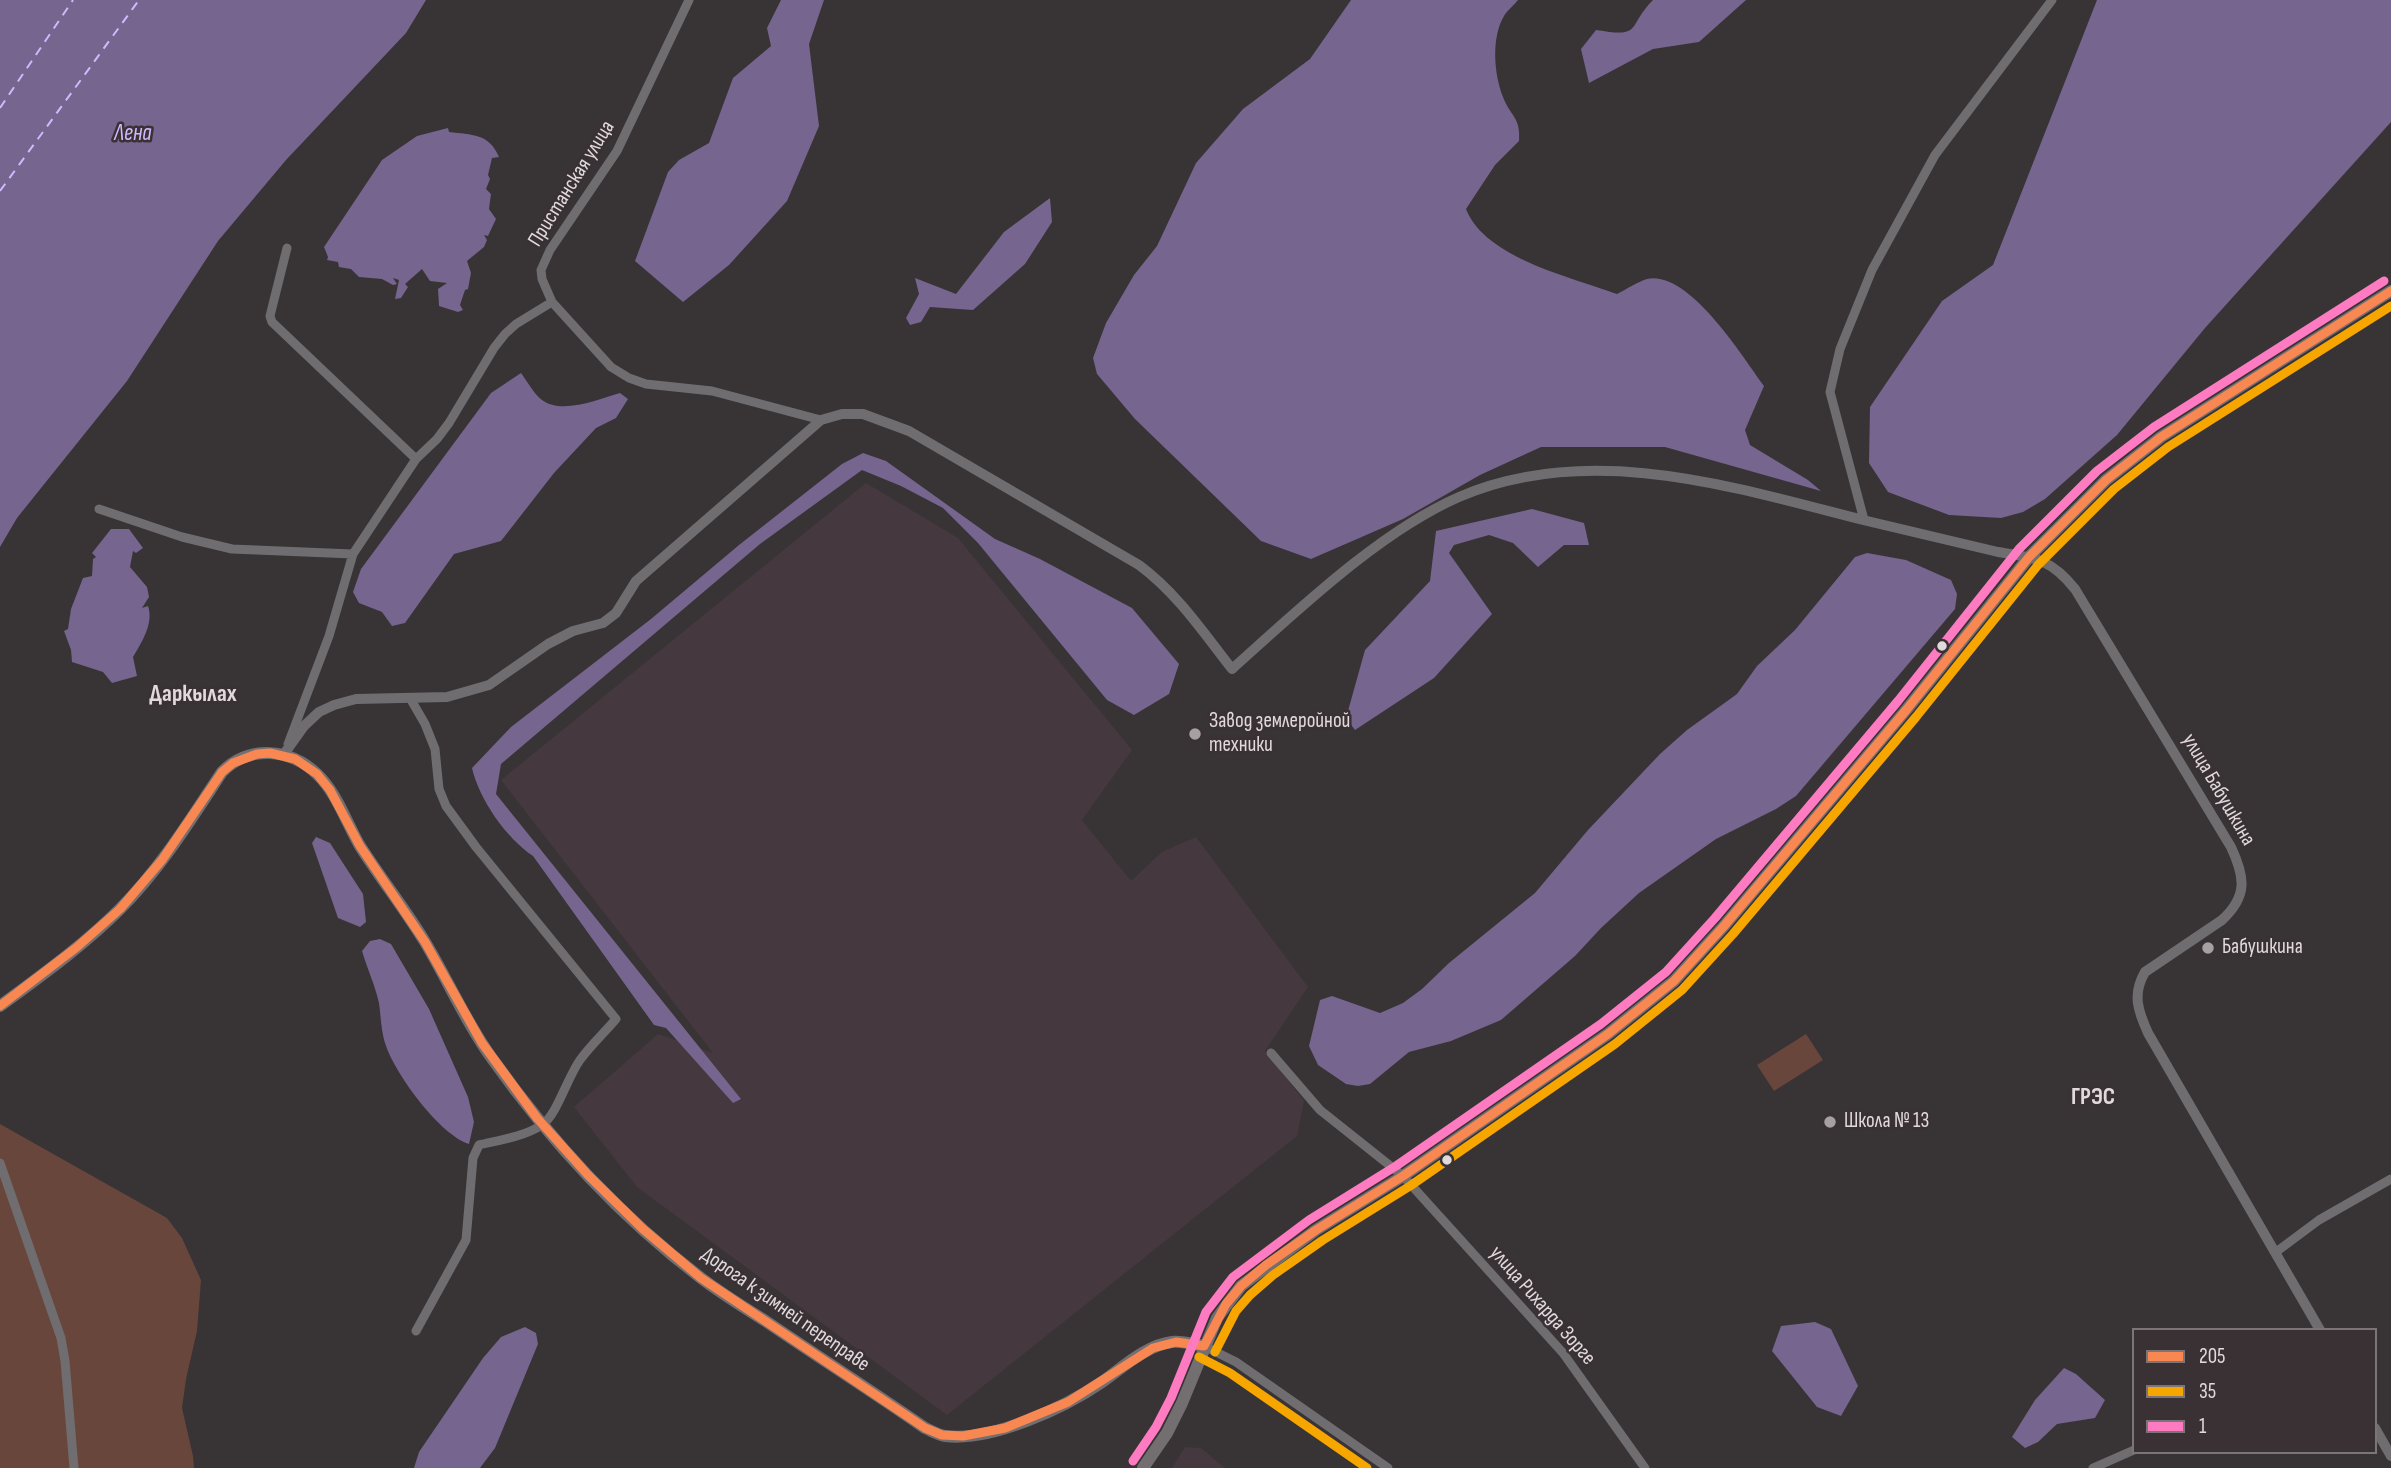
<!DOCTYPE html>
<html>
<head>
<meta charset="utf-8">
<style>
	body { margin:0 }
	#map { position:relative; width:2391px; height:1468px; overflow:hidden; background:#383335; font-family:"Sofia Sans Condensed",sans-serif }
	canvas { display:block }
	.legend { position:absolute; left:2132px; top:1328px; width:245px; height:126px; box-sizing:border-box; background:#3a3135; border:2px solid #7c7578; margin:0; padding:9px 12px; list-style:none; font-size:21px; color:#e0dadd }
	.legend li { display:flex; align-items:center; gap:14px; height:35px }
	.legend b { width:35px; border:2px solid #7c7578 }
</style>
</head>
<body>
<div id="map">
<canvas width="2391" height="1468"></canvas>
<ul class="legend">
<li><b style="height:9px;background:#f88751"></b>205</li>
<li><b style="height:9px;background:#f7a600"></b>35</li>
<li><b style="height:9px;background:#fe7ac1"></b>1</li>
</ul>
</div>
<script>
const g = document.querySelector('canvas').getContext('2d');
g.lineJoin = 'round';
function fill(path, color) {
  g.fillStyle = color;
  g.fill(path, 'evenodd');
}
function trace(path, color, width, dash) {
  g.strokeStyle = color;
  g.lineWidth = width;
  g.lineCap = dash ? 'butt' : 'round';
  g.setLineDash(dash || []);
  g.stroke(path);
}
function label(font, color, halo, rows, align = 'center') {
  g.font = font + ' "Sofia Sans Condensed",sans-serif';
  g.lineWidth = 5;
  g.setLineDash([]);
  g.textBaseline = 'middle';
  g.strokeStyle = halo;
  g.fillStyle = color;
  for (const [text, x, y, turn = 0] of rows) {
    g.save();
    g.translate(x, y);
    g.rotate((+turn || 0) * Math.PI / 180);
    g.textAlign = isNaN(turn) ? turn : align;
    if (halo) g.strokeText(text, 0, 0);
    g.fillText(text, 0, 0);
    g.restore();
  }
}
fill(new Path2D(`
	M 866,483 L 958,538 L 1132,750 L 1082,820 L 1131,881 L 1162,852 L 1196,837 L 1308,987 L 1265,1051 L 1304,1101 L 1297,1136 L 947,1415 L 637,1187 L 574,1107 L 658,1034 L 713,1053 L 501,780 Z
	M 1185,1447 L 1201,1448 L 1225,1468 L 1172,1468 Z`), '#46383f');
fill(new Path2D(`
	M 1806,1034 L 1823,1060 L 1774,1091 L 1757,1065 Z
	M 0,1124 L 167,1218 L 182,1238 L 201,1280 L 197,1331 L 186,1379 L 182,1408 L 193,1456 L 194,1468 L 0,1468 Z`), '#68463c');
fill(new Path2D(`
	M 0,0 L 426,0 L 406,33 L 286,160 L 218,241 L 127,381 L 17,518 L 0,547 Z
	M 781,0 L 824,0 L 809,44 L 819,126 L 787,201 L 729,265 L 683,302 L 635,261 L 668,172 L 679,160 L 709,143 L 733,78 L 771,46 L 767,28 Z
	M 1351,0 L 1518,0 C 1514,5 1507,11 1504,16 C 1491,38 1494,74 1503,97 C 1510,116 1521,117 1519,141 L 1495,165 L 1466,209 C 1485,258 1571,277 1617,294 C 1627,289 1637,282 1647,279 C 1689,270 1742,356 1764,386 L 1745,430 L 1750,445 L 1808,480 L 1821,491 L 1665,447 L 1541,447 L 1480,475 L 1403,519 L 1311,559 L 1261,541 L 1135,419 L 1097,374 L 1093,358 L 1106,323 L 1134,275 L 1157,246 L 1196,163 L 1243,109 L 1310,59 Z
	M 1653,0 L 1746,0 L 1699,42 L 1653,49 L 1589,83 L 1581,49 L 1596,30 C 1644,38 1626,27 1653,0 Z
	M 2097,0 L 2391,0 L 2391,122 L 2205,328 L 2117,435 L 2045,499 L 2023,512 L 2001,518 L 1949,515 L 1888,492 L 1869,463 L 1870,407 L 1942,301 L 1993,265 Z
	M 448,128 L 449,132 C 472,135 489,133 499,157 L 492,158 L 488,175 L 490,179 L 486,189 L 491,194 L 489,209 L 496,219 L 488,236 L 484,235 L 487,240 L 484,247 L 467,261 L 471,273 L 468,289 L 465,290 L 460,305 L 463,310 L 458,312 L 439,306 L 438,289 L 447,283 L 430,281 L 422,269 L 405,284 L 408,287 L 401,298 L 395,299 L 399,280 L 393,278 L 397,284 L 393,285 L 382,279 L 359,277 L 351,269 L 339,267 L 338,262 L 327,260 L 328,257 L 324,247 L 382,160 L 417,136 Z
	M 1050,198 L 1052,222 L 1025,264 L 973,310 L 930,307 L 921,322 L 910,325 L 906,318 L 919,294 L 915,278 L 956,294 L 1004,232 Z
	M 521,373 C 527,381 534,394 542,400 C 562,415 599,399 620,393 L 628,399 L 616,418 L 596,428 L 554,473 L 501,541 L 454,554 L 405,623 L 392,626 L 382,612 L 359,603 L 353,592 L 361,569 L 491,393 Z
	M 863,453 L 886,461 L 995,539 L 1040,559 L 1132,608 L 1179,664 L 1169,694 L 1134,715 L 1107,700 L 978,543 L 943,508 L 901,486 L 862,470 L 760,544 L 501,764 L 496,794 L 741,1099 L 733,1103 L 666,1028 L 654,1025 L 533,856 C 506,838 479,799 472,768 L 511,727 L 651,619 L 739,545 L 842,464 Z
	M 1532,509 L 1584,523 L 1589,545 L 1564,545 L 1538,567 L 1513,543 L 1489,535 L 1454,545 L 1449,553 L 1492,614 L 1434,678 L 1355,730 L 1346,718 L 1365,650 L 1430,581 L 1436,531 Z
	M 111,529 L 129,529 L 143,548 L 136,553 L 133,551 L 130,567 L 147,587 L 149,597 L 142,608 L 148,606 C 154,623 142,642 133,657 L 137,676 L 112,683 L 103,672 L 72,662 L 71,650 L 64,631 L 68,629 L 71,609 L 83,578 L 92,576 L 93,559 L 96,557 L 92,553 Z
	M 1867,553 L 1906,560 L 1951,580 L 1957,594 L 1955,609 L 1796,796 L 1776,809 L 1716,839 L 1639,893 L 1601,928 L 1575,956 L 1501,1020 L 1451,1041 L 1409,1052 L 1370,1084 L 1358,1086 L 1346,1084 L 1318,1065 L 1309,1046 L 1320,1000 L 1332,996 L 1380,1013 L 1403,1003 L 1422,989 L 1449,963 L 1535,893 L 1588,830 L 1660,754 L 1687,730 L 1737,694 L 1757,666 L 1795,630 L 1855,557 Z
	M 316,837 L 330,843 L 363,894 L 366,922 L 360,927 L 338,918 L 312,843 Z
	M 380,939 L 391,944 L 429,1009 L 468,1097 L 474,1122 L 469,1144 C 440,1135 396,1075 386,1046 C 381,1032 381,1017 379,1003 C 375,985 367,968 362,951 L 370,941 Z
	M 1815,1322 L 1831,1329 L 1858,1386 L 1841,1416 L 1817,1407 L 1772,1351 L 1781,1326 Z
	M 525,1327 L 536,1333 L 538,1344 L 495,1448 L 480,1468 L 414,1468 L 419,1452 L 483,1358 L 501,1337 Z
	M 2064,1368 L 2076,1374 L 2105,1400 L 2095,1418 L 2057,1424 L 2038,1442 L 2025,1448 L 2012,1437 L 2035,1400 Z`), '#75658f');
trace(new Path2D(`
	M 0,108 L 73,0
	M 0,191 L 139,0`), '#d2b8ff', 2, [9, 7]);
trace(new Path2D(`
	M 689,0 L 617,151 L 550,250 L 541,270 L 542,279 L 552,302 L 611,367 L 629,378 L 646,384 L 712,391 L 821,420
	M 287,248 L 270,316 L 272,322 L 416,459
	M 99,509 L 182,537 L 232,549 L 353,554
	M 1864,520 L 1830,392 L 1840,349 L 1872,270 L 1935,155 L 2052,0
	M 410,698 L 425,724 L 435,749 L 439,789 L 446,806 L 476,847 L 616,1019 C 604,1033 590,1046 580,1060 C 567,1078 557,1115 542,1125 C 523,1137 500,1140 479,1145 L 473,1158 L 466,1240 L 416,1331
	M 288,744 L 329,636 L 353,554 L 416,459 L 437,439 L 449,423 L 494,348 L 505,334 L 516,324 L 552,302
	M 1271,1053 L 1320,1110 L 1403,1176 L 1563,1353 L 1645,1468
	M 0,1163 L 61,1338 L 65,1361 L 74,1468
	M 2276,1252 L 2319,1220 L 2391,1179
	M 1204,1346 L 1236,1362 L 1388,1468
	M 2093,1468 L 2134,1450`), '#6f6d6f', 9);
trace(new Path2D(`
	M 284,754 L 304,726 L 319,712 L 334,705 L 356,699 L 447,697 L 489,685 L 548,644 L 573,631 L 603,623 L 616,613 L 636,581 L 821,420 L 842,414 L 863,414 L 909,431 L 1139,565 C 1177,593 1203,632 1232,669 C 1297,611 1379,532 1459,497 C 1589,441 1734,487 1863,520 C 1908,531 1953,541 1998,552 C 2035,558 2050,558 2075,589 L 2231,847 C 2245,877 2248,896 2222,920 L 2145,972 C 2132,994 2138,1011 2148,1033 L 2320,1330
	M 2375,1428 L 2391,1456`), '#6f6d6f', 10);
trace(new Path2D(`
	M 0,1006 C 42,975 84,945 120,909 C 161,868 191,819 222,772 C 249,745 290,748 317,774 C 337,793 346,822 360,846 C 381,879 405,909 425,942 C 448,980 465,1021 491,1057 C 549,1139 621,1217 701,1278 C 722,1294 745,1308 767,1322 C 820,1358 873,1392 925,1428 C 932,1431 938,1435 945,1436 C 991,1442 1064,1408 1102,1382 C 1122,1368 1146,1345 1172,1342 C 1182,1341 1193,1344 1204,1346
	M 1143,1468 L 1167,1433 L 1182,1403 L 1217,1318 L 1241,1286 L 1316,1230 L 1403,1176 L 1608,1034 L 1674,981 L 1724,926 L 1907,709 L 2029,557 L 2106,480 L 2161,437 L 2391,291`), '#736f71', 12);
trace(new Path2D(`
	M 0,1006 L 77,947 L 120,909 L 162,860 L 222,772 L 233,763 L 257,754 L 270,753 L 295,759 L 317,774 L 330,790 L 360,846 L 425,942 L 482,1043 L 537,1118 L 588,1175 L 643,1229 L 701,1278 L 925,1428 L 942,1435 L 963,1436 L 1005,1428 L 1068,1402 L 1153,1348 L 1176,1342 L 1204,1346
	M 1204,1346 L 1226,1304 L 1241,1286 L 1266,1265 L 1316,1230 L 1403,1176 L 1608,1034 L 1674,981 L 1724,926 L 1907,709 L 2029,557 L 2106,480 L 2161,437 L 2391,291`), '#f88751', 9);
trace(new Path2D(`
	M 1215,1352 L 1236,1311 L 1250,1295 L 1273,1275 L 1323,1240 L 1410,1186 L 1615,1044 L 1682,990 L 1733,934 L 1916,717 L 2038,565 L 2114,489 L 2168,447 L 2391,306
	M 1199,1357 L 1230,1373 L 1367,1468`), '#f7a600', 9);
trace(new Path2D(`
	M 1133,1461 L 1156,1427 L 1171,1398 L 1206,1312 L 1233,1277 L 1309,1220 L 1396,1166 L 1601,1024 L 1666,972 L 1715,918 L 1898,701 L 2019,549 L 2097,471 L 2154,427 L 2384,281`), '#fe7ac1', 9);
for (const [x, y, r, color] of [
	[1942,646,6,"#e0dadd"],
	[1195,734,7,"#a5a0a2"],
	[2208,948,7,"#a5a0a2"],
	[1830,1122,7,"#a5a0a2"],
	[1447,1160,6,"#e0dadd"]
]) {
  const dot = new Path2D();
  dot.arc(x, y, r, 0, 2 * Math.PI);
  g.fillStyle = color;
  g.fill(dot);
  trace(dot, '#3a3135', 2.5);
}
label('21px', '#e0dadd', '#3a3135', [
	["Пристанская улица",572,184,-58],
	["улица Бабушкина",2218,790,60],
	["улица Рихарда Зорге",1542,1306,49],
	["Дорога к зимней переправе",785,1310,35]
]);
label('21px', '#e0dadd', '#3a3135', [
	["Завод землеройной",1209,722],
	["техники",1209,746],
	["Бабушкина",2222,948],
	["Школа № 13",1844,1122]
], 'left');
label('italic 23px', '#d2b8ff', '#3a3135', [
	["Лена",133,134]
]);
label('bold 24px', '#e0dadd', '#3a3135', [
	["Даркылах",193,695],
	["ГРЭС",2093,1098]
]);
</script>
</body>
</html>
